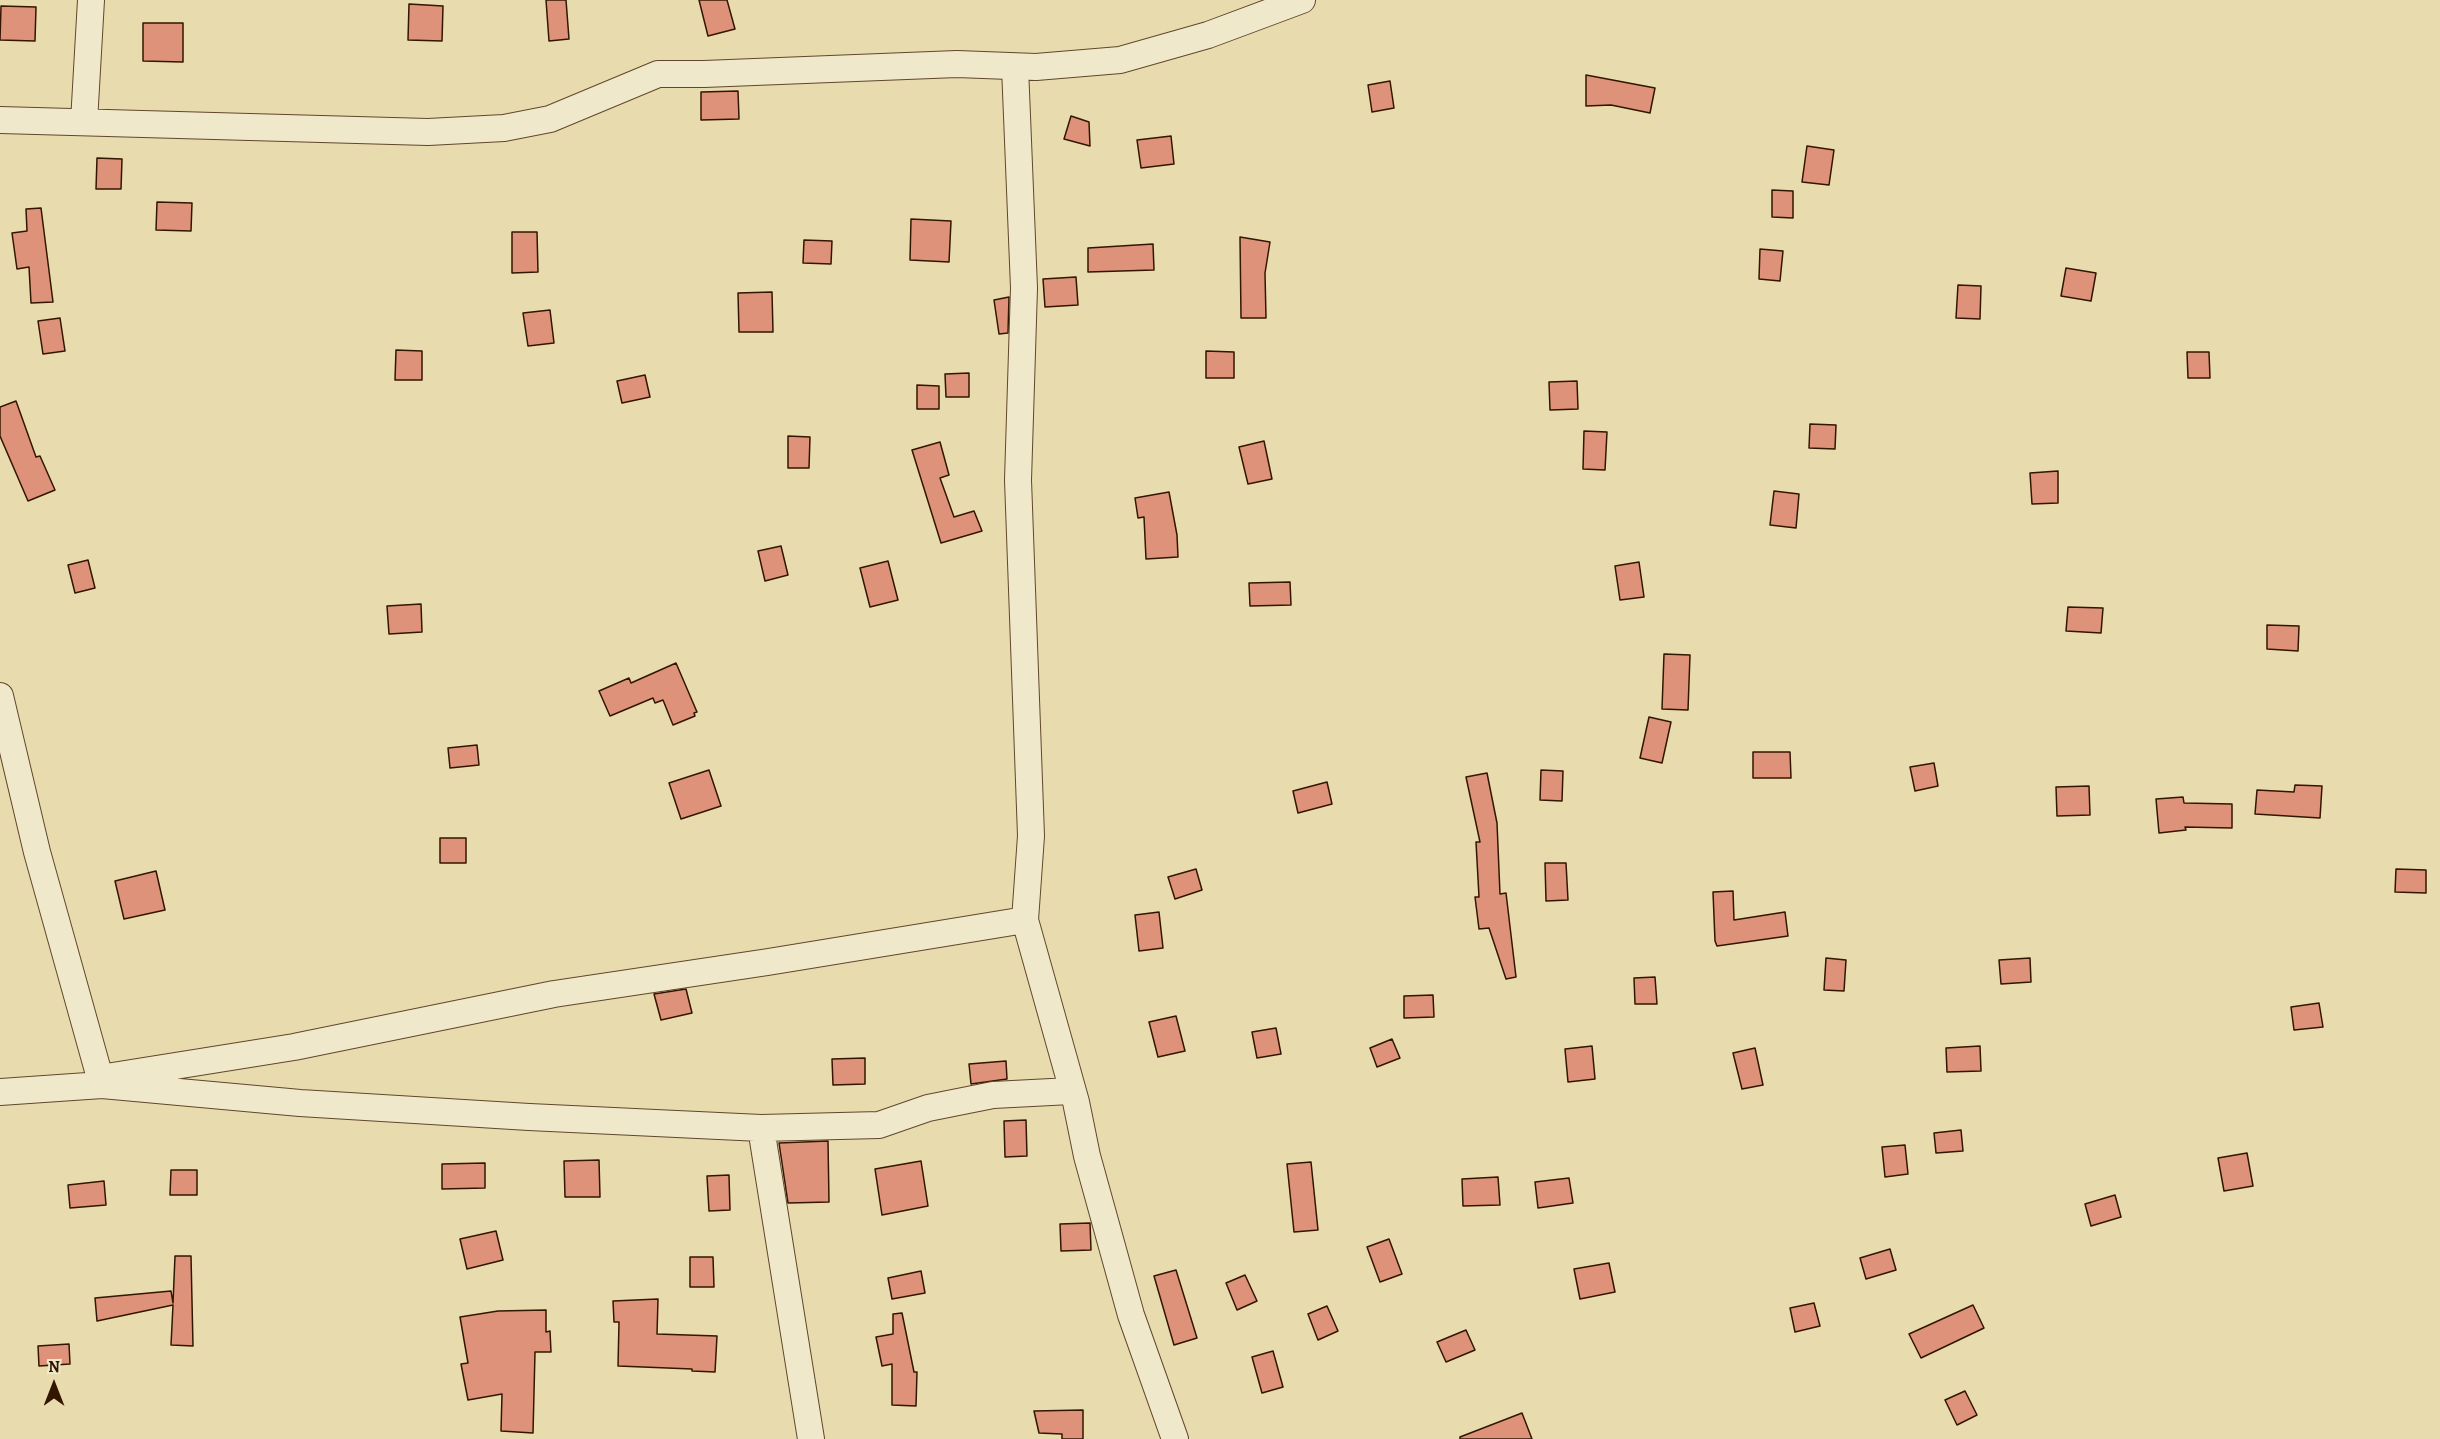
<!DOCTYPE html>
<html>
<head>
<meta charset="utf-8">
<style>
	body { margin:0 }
	#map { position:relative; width:2440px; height:1439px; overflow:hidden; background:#e8dbae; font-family:Alegreya,serif }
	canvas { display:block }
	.north { position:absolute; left:24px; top:1355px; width:60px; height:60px; -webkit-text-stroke:4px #f0e8ca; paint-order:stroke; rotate:0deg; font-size:16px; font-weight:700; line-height:24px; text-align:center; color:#331601 }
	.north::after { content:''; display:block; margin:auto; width:21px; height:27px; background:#331601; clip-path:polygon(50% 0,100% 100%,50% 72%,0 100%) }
</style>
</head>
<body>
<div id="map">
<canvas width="2440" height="1439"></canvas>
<div class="north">N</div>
</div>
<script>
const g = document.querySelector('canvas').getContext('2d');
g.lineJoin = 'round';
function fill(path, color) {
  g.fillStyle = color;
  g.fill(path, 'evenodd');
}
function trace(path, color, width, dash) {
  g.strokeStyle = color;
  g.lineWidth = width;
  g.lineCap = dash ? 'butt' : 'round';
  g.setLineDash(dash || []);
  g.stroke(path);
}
const building = new Path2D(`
	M 546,0 L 566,0 L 569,39 L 549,41 Z
	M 699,0 L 727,0 L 735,29 L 708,36 Z
	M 409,4 L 443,6 L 442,41 L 408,40 Z
	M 1,6 L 36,7 L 35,41 L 0,40 Z
	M 143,23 L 183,23 L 183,62 L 143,61 Z
	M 1586,75 L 1655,88 L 1650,113 L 1611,105 L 1586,106 Z
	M 1390,81 L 1394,108 L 1372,112 L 1368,85 Z
	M 738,91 L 739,119 L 701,120 L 701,92 Z
	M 1071,116 L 1089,122 L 1090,146 L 1064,139 Z
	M 1171,136 L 1174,164 L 1141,168 L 1137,140 Z
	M 1807,146 L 1834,150 L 1829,185 L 1802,182 Z
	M 97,158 L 122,159 L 121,189 L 96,189 Z
	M 1772,190 L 1793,191 L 1793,218 L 1772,217 Z
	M 157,202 L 192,203 L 191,231 L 156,230 Z
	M 41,208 L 53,302 L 31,303 L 29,267 L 17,269 L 12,233 L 27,231 L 26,209 Z
	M 911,219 L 951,221 L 949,262 L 910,260 Z
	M 512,232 L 537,232 L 538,272 L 512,273 Z
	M 1240,237 L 1270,242 L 1265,273 L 1266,318 L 1241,318 Z
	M 804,240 L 832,241 L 831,264 L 803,263 Z
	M 1153,244 L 1154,270 L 1088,272 L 1088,248 Z
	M 1760,249 L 1783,251 L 1780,281 L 1759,279 Z
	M 2066,268 L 2096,273 L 2091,301 L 2061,296 Z
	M 1076,277 L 1078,305 L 1045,307 L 1043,279 Z
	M 1958,285 L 1981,286 L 1980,319 L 1956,318 Z
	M 772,292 L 773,332 L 739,332 L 738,293 Z
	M 1009,297 L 1008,333 L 999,334 L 994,300 Z
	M 550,310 L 554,343 L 528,346 L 523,313 Z
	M 60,318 L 65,351 L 43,354 L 38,321 Z
	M 396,350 L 422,351 L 422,380 L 395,380 Z
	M 1206,351 L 1234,352 L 1234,378 L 1206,378 Z
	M 2187,352 L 2209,352 L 2210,378 L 2188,378 Z
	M 969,373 L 969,397 L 946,397 L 945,374 Z
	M 645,375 L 650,397 L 622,403 L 617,381 Z
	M 1577,381 L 1578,409 L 1550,410 L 1549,382 Z
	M 917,385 L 939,386 L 939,409 L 917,409 Z
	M 16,401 L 36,457 L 40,456 L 55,490 L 28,501 L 0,436 L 0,407 Z
	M 1810,424 L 1836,425 L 1835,449 L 1809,448 Z
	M 1584,431 L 1607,432 L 1605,470 L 1583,469 Z
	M 788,436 L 810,437 L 809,468 L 788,468 Z
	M 1264,441 L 1272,479 L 1248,484 L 1239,447 Z
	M 940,442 L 949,475 L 940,478 L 954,517 L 974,511 L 982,531 L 941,543 L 912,450 Z
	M 2058,471 L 2058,503 L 2032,504 L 2030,473 Z
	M 1774,491 L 1799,494 L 1796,528 L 1770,525 Z
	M 1169,492 L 1177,535 L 1178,557 L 1146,559 L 1144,517 L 1138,518 L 1135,498 Z
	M 781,546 L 788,575 L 765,581 L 758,551 Z
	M 88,560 L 95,588 L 75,593 L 68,565 Z
	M 888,561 L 898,600 L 870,607 L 860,568 Z
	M 1639,562 L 1644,597 L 1620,600 L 1615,566 Z
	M 1290,582 L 1291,605 L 1250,606 L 1249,583 Z
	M 421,604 L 422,632 L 389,634 L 387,606 Z
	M 2068,607 L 2103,608 L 2101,633 L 2066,631 Z
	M 2267,625 L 2299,626 L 2298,651 L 2267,649 Z
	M 1664,654 L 1690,655 L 1688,710 L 1662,709 Z
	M 676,663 L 697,712 L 694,713 L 695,716 L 673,725 L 663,700 L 655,703 L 653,698 L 610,716 L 599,691 L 629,678 L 631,683 Z
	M 1649,717 L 1671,722 L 1662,763 L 1640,758 Z
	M 477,745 L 479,765 L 450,768 L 448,748 Z
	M 1753,752 L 1790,752 L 1791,778 L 1753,778 Z
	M 1934,763 L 1938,786 L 1915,791 L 1910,767 Z
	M 709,770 L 721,806 L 681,819 L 669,783 Z
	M 1541,770 L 1563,771 L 1562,801 L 1540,800 Z
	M 1487,773 L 1497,823 L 1500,894 L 1506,893 L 1516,977 L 1506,979 L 1489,928 L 1479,929 L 1475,897 L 1479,897 L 1476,842 L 1480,842 L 1466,777 Z
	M 1327,782 L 1332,804 L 1298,813 L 1293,791 Z
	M 2295,785 L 2322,786 L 2320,818 L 2255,814 L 2257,790 L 2294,792 Z
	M 2089,786 L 2090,815 L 2057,816 L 2056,787 Z
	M 2183,797 L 2184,803 L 2232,804 L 2232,828 L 2185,827 L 2186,830 L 2159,833 L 2156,799 Z
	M 440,838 L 466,838 L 466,863 L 440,863 Z
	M 1545,863 L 1566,863 L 1568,900 L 1546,901 Z
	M 1196,869 L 1202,890 L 1175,899 L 1168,877 Z
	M 2396,869 L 2426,870 L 2426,893 L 2395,892 Z
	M 156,871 L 165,910 L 124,919 L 115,881 Z
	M 1733,891 L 1734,920 L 1785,912 L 1788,936 L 1717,946 L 1715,941 L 1713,892 Z
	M 1159,912 L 1163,948 L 1139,951 L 1135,915 Z
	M 1826,958 L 1846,960 L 1844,991 L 1824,990 Z
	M 2030,958 L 2031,982 L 2001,984 L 1999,960 Z
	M 1655,977 L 1657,1004 L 1635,1004 L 1634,978 Z
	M 686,989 L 692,1013 L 661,1020 L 654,994 Z
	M 1433,995 L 1434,1017 L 1404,1018 L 1404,996 Z
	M 2319,1003 L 2323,1027 L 2294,1030 L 2291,1007 Z
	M 1176,1016 L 1185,1051 L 1158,1057 L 1149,1022 Z
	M 1276,1028 L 1281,1054 L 1257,1058 L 1252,1032 Z
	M 1392,1039 L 1400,1058 L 1377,1067 L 1370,1048 Z
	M 1592,1046 L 1595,1079 L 1568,1082 L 1565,1049 Z
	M 1980,1046 L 1981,1071 L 1947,1072 L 1946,1048 Z
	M 1755,1048 L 1763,1085 L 1742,1089 L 1733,1053 Z
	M 865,1058 L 865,1084 L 833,1085 L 832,1059 Z
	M 1006,1061 L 1007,1079 L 971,1084 L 969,1064 Z
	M 1026,1120 L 1027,1156 L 1005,1157 L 1004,1121 Z
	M 1961,1130 L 1963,1151 L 1936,1153 L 1934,1133 Z
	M 828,1141 L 829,1202 L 788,1203 L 779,1143 Z
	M 1905,1145 L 1908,1174 L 1885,1177 L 1882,1147 Z
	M 2247,1153 L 2253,1186 L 2224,1191 L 2218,1158 Z
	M 599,1160 L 600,1197 L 565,1197 L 564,1161 Z
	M 921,1161 L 928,1206 L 882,1215 L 875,1169 Z
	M 1311,1162 L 1318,1230 L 1294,1232 L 1287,1164 Z
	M 485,1163 L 485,1188 L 442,1189 L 442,1164 Z
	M 171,1170 L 197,1170 L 197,1195 L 170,1195 Z
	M 729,1175 L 730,1210 L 709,1211 L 707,1176 Z
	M 1498,1177 L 1500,1205 L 1463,1206 L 1462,1179 Z
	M 1569,1178 L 1573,1203 L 1538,1208 L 1535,1182 Z
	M 104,1181 L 106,1205 L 70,1208 L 68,1185 Z
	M 2115,1195 L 2121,1217 L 2091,1226 L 2085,1204 Z
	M 1060,1224 L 1090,1223 L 1091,1250 L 1061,1251 Z
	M 496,1231 L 503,1260 L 467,1269 L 460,1239 Z
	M 1389,1239 L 1402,1274 L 1380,1282 L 1367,1247 Z
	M 1890,1249 L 1896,1270 L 1866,1279 L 1860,1258 Z
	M 175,1256 L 191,1256 L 193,1346 L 171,1345 L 173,1305 L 97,1321 L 95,1298 L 171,1291 L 173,1303 Z
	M 690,1257 L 713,1257 L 714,1287 L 690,1287 Z
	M 1609,1263 L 1615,1292 L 1580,1299 L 1574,1269 Z
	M 1176,1270 L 1197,1338 L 1174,1345 L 1154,1276 Z
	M 921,1271 L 925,1293 L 892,1299 L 888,1278 Z
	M 1245,1275 L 1257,1301 L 1237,1310 L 1226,1283 Z
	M 658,1299 L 657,1334 L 717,1336 L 715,1372 L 692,1371 L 692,1369 L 618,1366 L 619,1322 L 614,1322 L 613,1301 Z
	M 1814,1303 L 1820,1326 L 1795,1332 L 1790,1308 Z
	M 1973,1305 L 1984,1328 L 1921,1358 L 1909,1334 Z
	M 1327,1306 L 1338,1331 L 1318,1340 L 1308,1314 Z
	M 546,1310 L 546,1332 L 550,1331 L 551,1352 L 535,1352 L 533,1433 L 501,1431 L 502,1394 L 468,1400 L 461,1364 L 468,1363 L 460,1317 L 498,1311 Z
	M 902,1313 L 914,1372 L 917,1372 L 916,1406 L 892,1405 L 892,1364 L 882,1366 L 876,1337 L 893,1334 L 893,1314 Z
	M 1466,1330 L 1475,1350 L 1446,1362 L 1437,1342 Z
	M 69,1344 L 70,1364 L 39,1366 L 38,1346 Z
	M 1273,1351 L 1283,1387 L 1262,1393 L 1252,1357 Z
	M 1965,1391 L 1977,1415 L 1957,1425 L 1945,1400 Z
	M 1083,1410 L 1083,1439 L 1062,1439 L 1062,1434 L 1039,1433 L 1034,1411 Z
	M 1522,1413 L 1532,1439 L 1460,1439 L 1460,1437 Z`);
fill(building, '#de927a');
trace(building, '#331601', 1.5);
const street = new Path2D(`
	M 0,120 L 428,132 L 504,128 L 550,119 L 658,74 L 704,74 L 957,64 L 1036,67 L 1120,60 L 1208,35 L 1302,0
	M 84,122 L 91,0
	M 0,696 L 37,852 L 102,1085
	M 1025,920 L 1076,1102 L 1087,1156 L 1131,1315 L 1175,1439
	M 100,1078 L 294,1047 L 554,994 L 768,962 L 1025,920 L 1031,836 L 1018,480 L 1024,288 L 1015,67
	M 0,1092 L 102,1085 L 300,1103 L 529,1117 L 761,1128 L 879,1125 L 928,1108 L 993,1095 L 1071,1091
	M 761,1128 L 811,1439`);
trace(street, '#60472c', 28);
trace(street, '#f0e8ca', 26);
</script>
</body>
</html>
